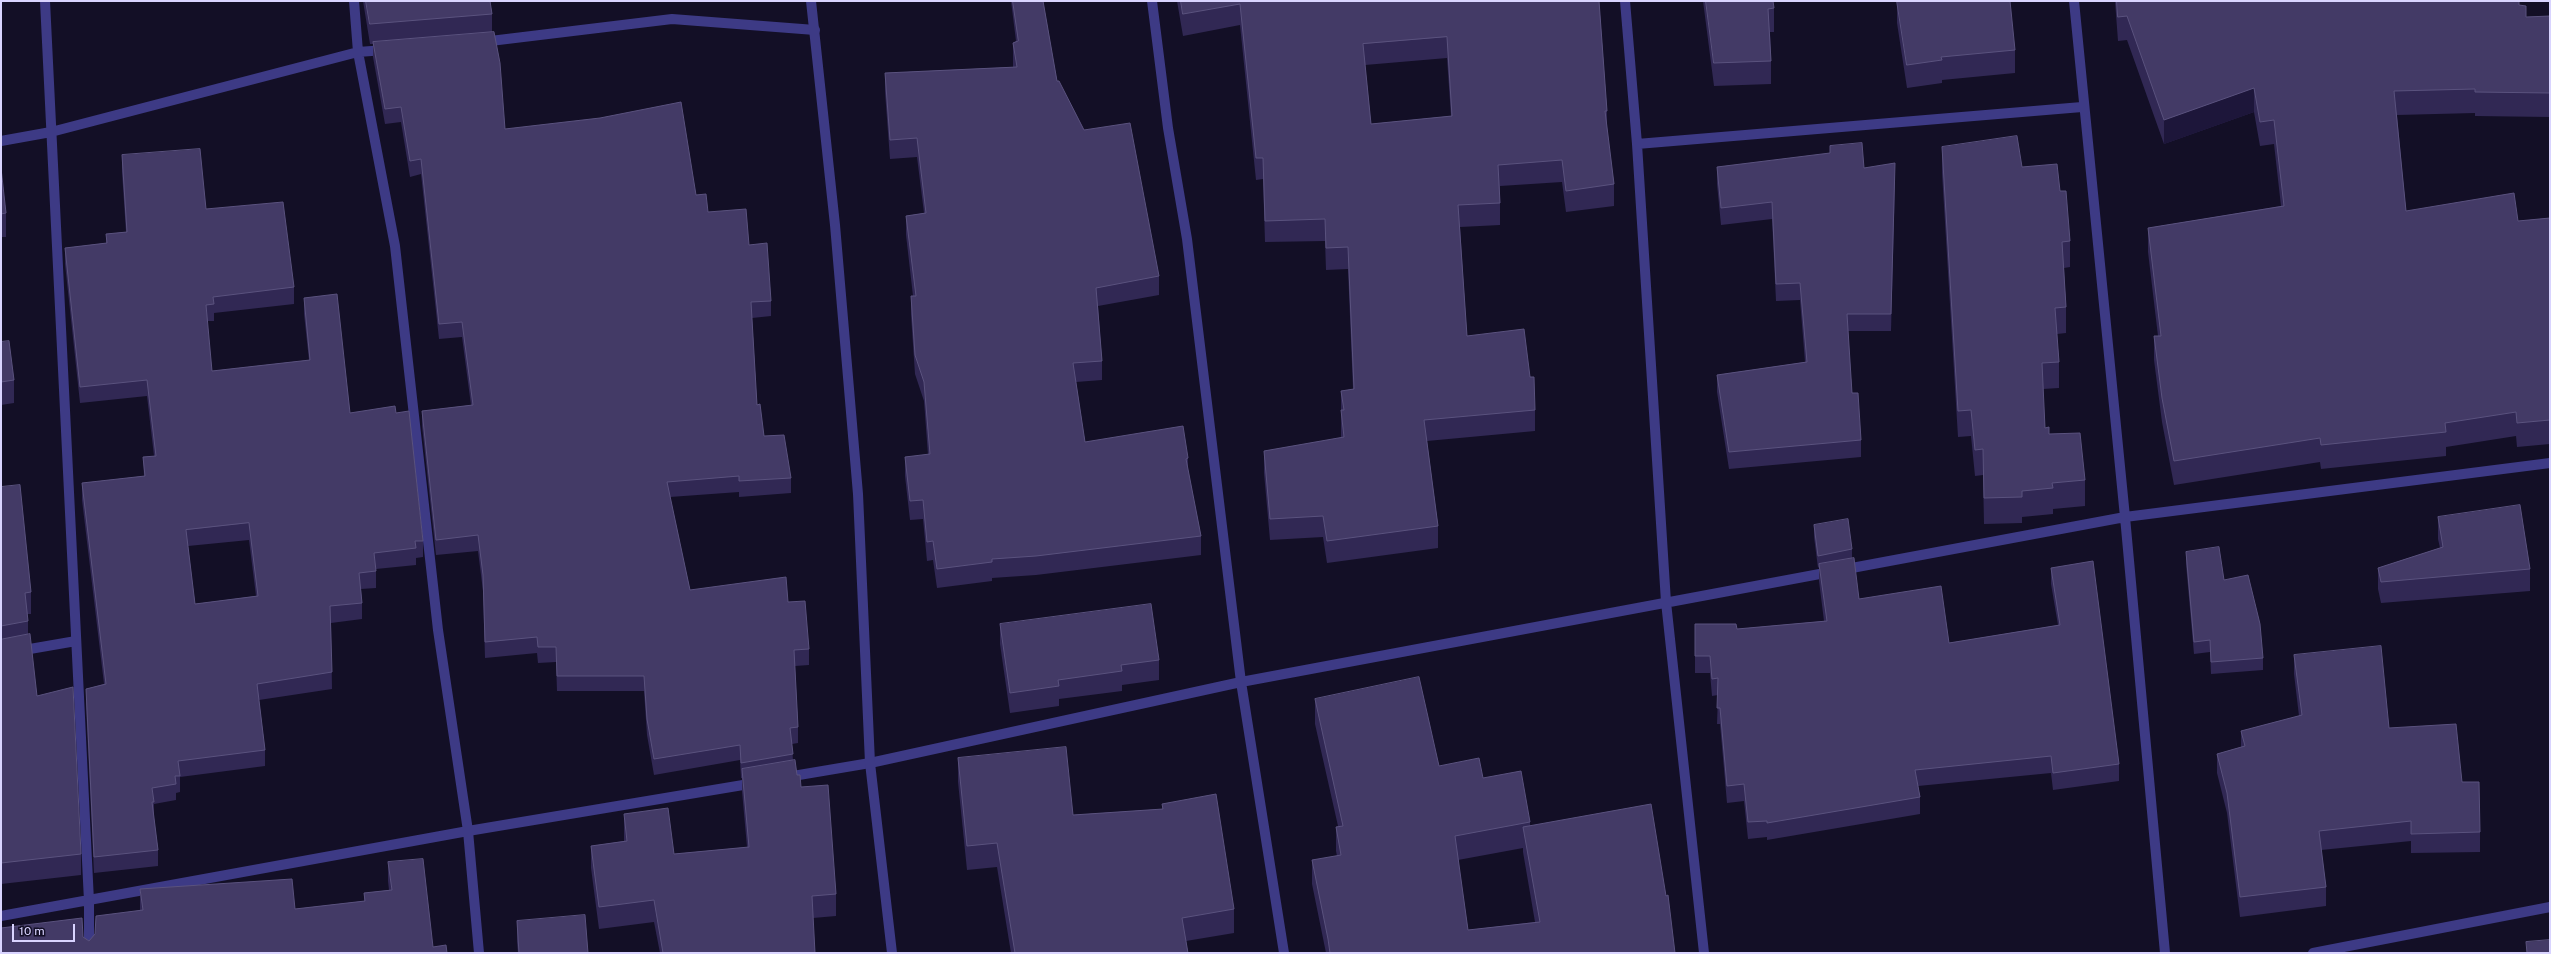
<!DOCTYPE html>
<html>
<head>
<meta charset="utf-8">
<style>
	body { margin:0 }
	#map { position:relative; width:2551px; height:954px; overflow:hidden; background:#130f26; font-family:"Public Sans",sans-serif }
	canvas { display:block }
	.frame { position:absolute; inset:0; border:2px solid #d9d4ff; pointer-events:none }
	.scale { position:absolute; left:12px; top:924px; width:63px; height:18px; box-sizing:border-box; border:2px solid #d9d4ff; border-top:0; padding-left:5px; font-size:12px; line-height:14px; white-space:nowrap; color:#d9d4ff; -webkit-text-stroke:3px #130f26; paint-order:stroke }
</style>
</head>
<body>
<div id="map">
<canvas width="2551" height="954"></canvas>
<div class="frame"></div>
<div class="scale">10 m</div>
</div>
<script>
const g = document.querySelector('canvas').getContext('2d');
g.lineJoin = 'round';
function trace(path, color, width, dash) {
  g.strokeStyle = color;
  g.lineWidth = width;
  g.lineCap = dash ? 'butt' : 'round';
  g.setLineDash(dash || []);
  g.stroke(path);
}
function fill(path, color) {
  g.fillStyle = color;
  g.fill(path, 'evenodd');
}
trace(new Path2D(`
	M 45,1 L 89,901 L 89,953
	M 354,1 L 358,52 L 395,246 L 438,630 L 468,831 L 479,953
	M 1152,1 L 1168,128 L 1187,239 L 1241,682 L 1284,953
	M 1625,1 L 1637,144 L 1666,602 L 1704,953
	M 2074,1 L 2125,517 L 2165,953
	M 482,42 L 672,19 L 815,30
	M 1,141 L 51,132 L 358,52 L 385,50
	M 1637,144 L 2082,107
	M 1,654 L 76,641
	M 787,777 L 870,763 L 1241,682 L 2125,517 L 2550,463
	M 1,916 L 468,831 L 755,783
	M 2313,953 L 2550,907`), '#3d3a85', 10);
trace(new Path2D(`
	M 811,1 L 835,225 L 858,494 L 870,763 L 892,953`), '#3d3a85', 10);
fill(new Path2D(`
	M 363,1 L 490,1 L 492,14 L 492,32 L 505,129 L 696,195 L 708,212 L 749,245 L 771,301 L 771,316 L 752,318 L 757,405 L 764,436 L 791,478 L 791,493 L 739,497 L 739,492 L 670,497 L 690,590 L 788,602 L 809,649 L 809,665 L 795,666 L 798,727 L 798,743 L 792,744 L 793,761 L 797,775 L 836,894 L 836,916 L 813,918 L 815,953 L 660,953 L 654,922 L 599,929 L 591,868 L 591,846 L 624,841 L 624,814 L 674,854 L 747,847 L 742,791 L 742,778 L 741,778 L 740,760 L 654,775 L 647,735 L 644,691 L 557,691 L 556,662 L 538,663 L 537,653 L 485,658 L 483,591 L 478,551 L 436,555 L 422,426 L 422,411 L 471,405 L 462,337 L 439,339 L 421,174 L 410,177 L 401,122 L 385,124 L 373,57 L 373,44 L 370,44 Z
	M 1011,1 L 1043,1 L 1057,81 L 1159,276 L 1159,295 L 1098,306 L 1102,361 L 1102,380 L 1076,382 L 1085,442 L 1188,458 L 1188,471 L 1201,536 L 1201,555 L 1036,575 L 992,578 L 992,581 L 937,588 L 933,560 L 927,561 L 923,519 L 910,520 L 905,476 L 905,457 L 928,455 L 924,401 L 915,374 L 911,315 L 911,296 L 913,296 L 906,235 L 906,216 L 924,213 L 917,157 L 890,159 L 885,92 L 885,73 L 1013,67 L 1013,43 L 1016,41 Z
	M 1177,1 L 1599,1 L 1607,111 L 1607,132 L 1614,184 L 1614,206 L 1566,212 L 1562,182 L 1500,186 L 1500,225 L 1460,227 L 1467,336 L 1530,377 L 1535,410 L 1535,431 L 1427,441 L 1438,526 L 1438,548 L 1327,563 L 1323,537 L 1270,540 L 1264,473 L 1264,451 L 1341,438 L 1341,391 L 1353,389 L 1348,269 L 1326,270 L 1325,241 L 1265,242 L 1263,179 L 1256,180 L 1240,25 L 1183,36 ZM 1447,58 L 1451,116 L 1371,124 L 1365,65 Z
	M 1703,1 L 1773,1 L 1774,8 L 1774,32 L 1770,32 L 1771,61 L 1771,84 L 1714,86 Z
	M 1897,1 L 2015,50 L 2015,73 L 1942,80 L 1942,83 L 1907,88 L 1897,23 Z
	M 2115,1 L 2519,1 L 2519,5 L 2526,17 L 2550,16 L 2550,117 L 2475,116 L 2475,113 L 2397,115 L 2406,211 L 2518,221 L 2550,218 L 2550,444 L 2517,447 L 2516,436 L 2446,447 L 2446,456 L 2321,469 L 2320,462 L 2174,485 L 2162,422 L 2154,360 L 2154,336 L 2158,336 L 2148,252 L 2148,228 L 2281,206 L 2274,144 L 2260,146 L 2254,112 L 2164,144 L 2127,40 L 2118,41 Z
	M 1830,146 L 1864,168 L 1895,180 L 1891,331 L 1848,331 L 1852,393 L 1861,440 L 1861,457 L 1729,469 L 1717,392 L 1717,375 L 1805,362 L 1800,300 L 1776,301 L 1772,219 L 1721,225 L 1717,184 L 1717,167 L 1830,154 Z
	M 1942,147 L 2060,191 L 2070,241 L 2070,267 L 2064,268 L 2066,307 L 2066,333 L 2057,334 L 2059,362 L 2059,388 L 2043,389 L 2045,428 L 2049,434 L 2085,480 L 2085,506 L 2053,509 L 2053,514 L 2022,517 L 2022,523 L 1984,524 L 1983,475 L 1975,476 L 1971,436 L 1958,437 L 1942,173 Z
	M 122,155 L 206,209 L 294,287 L 294,304 L 214,313 L 214,321 L 207,321 L 212,371 L 309,360 L 304,314 L 304,298 L 350,413 L 396,413 L 423,541 L 423,557 L 416,558 L 416,565 L 376,569 L 376,588 L 361,589 L 362,603 L 362,619 L 331,623 L 332,689 L 259,700 L 265,750 L 265,766 L 180,777 L 180,792 L 176,793 L 176,800 L 154,804 L 154,819 L 158,850 L 158,866 L 94,873 L 86,705 L 86,689 L 104,684 L 82,500 L 82,483 L 144,476 L 143,457 L 154,456 L 147,396 L 80,403 L 65,264 L 65,248 L 106,243 L 106,234 L 126,232 L 122,172 ZM 249,540 L 256,596 L 195,604 L 188,546 Z
	M 1,168 L 6,213 L 6,237 L 1,237 Z
	M 1,342 L 14,380 L 14,403 L 1,405 Z
	M 1,487 L 31,592 L 31,614 L 27,614 L 28,621 L 28,635 L 37,696 L 81,854 L 81,875 L 1,884 Z
	M 2438,517 L 2530,569 L 2530,591 L 2381,603 L 2378,589 L 2378,568 L 2440,548 L 2438,539 Z
	M 1814,525 L 1852,549 L 1852,558 L 1859,599 L 1949,643 L 2058,625 L 2051,584 L 2051,568 L 2119,764 L 2119,781 L 2053,790 L 2051,773 L 1918,786 L 1920,797 L 1920,814 L 1767,840 L 1767,837 L 1748,839 L 1744,801 L 1727,803 L 1720,724 L 1717,724 L 1718,695 L 1712,696 L 1710,673 L 1695,673 L 1695,624 L 1737,629 L 1824,621 L 1819,581 L 1819,567 L 1818,568 L 1814,537 Z
	M 2186,552 L 2224,580 L 2263,658 L 2263,670 L 2211,674 L 2210,652 L 2194,654 L 2186,564 Z
	M 1000,624 L 1159,660 L 1159,680 L 1122,685 L 1122,691 L 1059,699 L 1059,706 L 1010,713 L 1000,644 Z
	M 2294,655 L 2389,728 L 2462,782 L 2480,832 L 2480,852 L 2411,853 L 2411,841 L 2321,850 L 2326,887 L 2326,906 L 2240,917 L 2227,813 L 2217,773 L 2217,754 L 2241,747 L 2241,731 L 2299,716 L 2294,674 Z
	M 1315,699 L 1439,766 L 1483,778 L 1530,822 L 1530,826 L 1675,953 L 1326,953 L 1312,884 L 1312,860 L 1337,856 L 1336,851 L 1336,827 L 1338,826 L 1315,724 ZM 1523,848 L 1523,852 L 1535,922 L 1468,930 L 1458,860 Z
	M 958,758 L 1073,815 L 1162,809 L 1162,804 L 1234,909 L 1234,933 L 1186,941 L 1188,953 L 1011,953 L 997,867 L 967,870 L 958,782 Z
	M 388,862 L 433,947 L 447,953 L 1,953 L 83,937 L 89,941 L 140,911 L 140,889 L 295,909 L 364,901 L 364,893 L 389,890 L 388,881 Z
	M 517,921 L 588,953 L 518,953 L 517,942 Z`), '#312854');
fill(new Path2D(`
	M 2254,88 L 2254,112 L 2164,144 L 2164,120 Z
	M 1895,163 L 1895,180 L 1891,331 L 1891,314 Z`), '#1d163a');
const building = new Path2D(`
	M 366,1 L 490,1 L 492,14 L 370,24 Z
	M 1013,1 L 1043,1 L 1057,81 L 1059,81 L 1084,130 L 1130,123 L 1159,276 L 1096,288 L 1102,361 L 1073,363 L 1085,442 L 1183,426 L 1188,458 L 1186,459 L 1201,536 L 1036,556 L 992,559 L 992,562 L 937,569 L 933,541 L 927,542 L 923,500 L 910,501 L 905,457 L 930,454 L 924,382 L 915,355 L 911,296 L 916,296 L 906,216 L 926,213 L 917,138 L 890,140 L 885,73 L 1017,67 L 1013,43 L 1018,41 Z
	M 1181,1 L 1599,1 L 1607,111 L 1605,111 L 1614,184 L 1566,191 L 1562,160 L 1498,165 L 1500,203 L 1458,205 L 1467,336 L 1524,329 L 1530,377 L 1534,377 L 1535,410 L 1424,420 L 1438,526 L 1327,541 L 1323,516 L 1270,519 L 1264,451 L 1344,437 L 1341,410 L 1344,410 L 1341,391 L 1354,389 L 1348,247 L 1326,248 L 1325,219 L 1265,221 L 1263,158 L 1256,158 L 1240,4 L 1183,14 ZM 1447,37 L 1452,116 L 1371,124 L 1363,44 Z
	M 1706,1 L 1773,1 L 1774,8 L 1768,9 L 1771,61 L 1714,63 Z
	M 1897,1 L 2010,1 L 2015,50 L 1941,57 L 1942,60 L 1907,65 Z
	M 2117,1 L 2519,1 L 2519,5 L 2526,6 L 2526,17 L 2550,16 L 2550,93 L 2475,92 L 2475,89 L 2394,91 L 2406,211 L 2514,193 L 2518,221 L 2550,218 L 2550,420 L 2517,423 L 2516,412 L 2445,423 L 2446,432 L 2321,445 L 2320,438 L 2174,461 L 2162,398 L 2154,336 L 2161,336 L 2148,228 L 2284,206 L 2274,120 L 2260,122 L 2254,88 L 2164,120 L 2127,16 L 2118,17 Z
	M 494,32 L 500,63 L 505,129 L 600,118 L 681,102 L 696,195 L 706,194 L 708,212 L 746,209 L 749,245 L 767,243 L 771,301 L 751,302 L 757,405 L 760,404 L 764,436 L 784,435 L 791,478 L 739,481 L 739,476 L 667,482 L 690,590 L 786,577 L 788,602 L 805,601 L 809,649 L 794,650 L 798,727 L 790,728 L 793,754 L 741,763 L 740,745 L 654,759 L 647,719 L 644,676 L 557,676 L 556,647 L 538,647 L 537,637 L 485,642 L 483,575 L 478,535 L 436,540 L 422,411 L 473,405 L 462,322 L 439,324 L 421,159 L 410,161 L 401,107 L 385,109 L 373,42 Z
	M 2017,136 L 2022,167 L 2057,164 L 2060,191 L 2066,191 L 2070,241 L 2062,242 L 2066,307 L 2055,308 L 2059,362 L 2042,363 L 2045,428 L 2049,427 L 2049,434 L 2080,433 L 2085,480 L 2052,483 L 2053,488 L 2022,491 L 2022,497 L 1984,498 L 1983,449 L 1975,450 L 1971,410 L 1958,411 L 1942,147 Z
	M 1862,143 L 1864,168 L 1895,163 L 1891,314 L 1847,314 L 1852,393 L 1858,393 L 1861,440 L 1729,452 L 1717,375 L 1807,362 L 1800,283 L 1776,284 L 1772,202 L 1721,208 L 1717,167 L 1830,153 L 1830,146 Z
	M 200,149 L 206,209 L 283,202 L 294,287 L 213,297 L 214,304 L 206,305 L 212,371 L 310,360 L 304,298 L 337,294 L 350,413 L 395,406 L 396,413 L 409,411 L 423,541 L 415,541 L 416,548 L 374,553 L 376,571 L 359,573 L 362,603 L 330,606 L 332,672 L 257,684 L 265,750 L 178,761 L 180,776 L 175,776 L 176,784 L 152,788 L 154,802 L 152,802 L 158,850 L 94,857 L 86,689 L 106,684 L 82,483 L 145,476 L 143,457 L 156,456 L 147,380 L 80,387 L 65,248 L 107,243 L 106,234 L 127,232 L 122,155 ZM 249,523 L 258,596 L 195,604 L 186,530 Z
	M 1,168 L 6,213 L 1,214 Z
	M 9,341 L 14,380 L 1,382 L 1,342 Z
	M 20,485 L 31,592 L 25,593 L 28,621 L 1,626 L 1,487 Z
	M 2520,505 L 2530,569 L 2381,582 L 2378,568 L 2443,547 L 2438,517 Z
	M 1848,519 L 1852,549 L 1818,556 L 1814,525 Z
	M 2219,547 L 2224,580 L 2248,575 L 2260,624 L 2263,658 L 2211,662 L 2210,640 L 2194,642 L 2186,552 Z
	M 1854,558 L 1859,599 L 1941,586 L 1949,643 L 2060,625 L 2051,568 L 2093,561 L 2119,764 L 2053,773 L 2051,756 L 1915,770 L 1920,797 L 1767,823 L 1767,821 L 1748,822 L 1744,784 L 1727,786 L 1720,708 L 1717,708 L 1718,678 L 1712,679 L 1710,656 L 1695,656 L 1695,624 L 1736,624 L 1737,629 L 1827,621 L 1819,564 Z
	M 1151,604 L 1159,660 L 1121,665 L 1122,671 L 1058,680 L 1059,686 L 1010,693 L 1000,624 Z
	M 30,634 L 37,696 L 73,687 L 81,854 L 1,863 L 1,639 L 2,639 Z
	M 2381,646 L 2389,728 L 2456,724 L 2462,782 L 2479,782 L 2480,832 L 2411,834 L 2411,821 L 2319,831 L 2326,887 L 2240,897 L 2227,793 L 2217,754 L 2245,746 L 2241,731 L 2302,715 L 2294,655 Z
	M 1419,677 L 1439,766 L 1479,758 L 1483,778 L 1521,771 L 1530,822 L 1455,836 L 1468,930 L 1540,922 L 1523,827 L 1651,804 L 1666,896 L 1668,895 L 1675,953 L 1330,953 L 1328,939 L 1312,860 L 1341,855 L 1336,827 L 1343,826 L 1315,699 Z
	M 1066,747 L 1073,815 L 1163,809 L 1162,804 L 1216,794 L 1234,909 L 1182,918 L 1188,953 L 1015,953 L 997,843 L 967,846 L 958,758 Z
	M 795,760 L 797,775 L 800,775 L 801,787 L 828,785 L 836,894 L 812,896 L 815,953 L 663,953 L 654,900 L 599,907 L 591,846 L 627,841 L 624,814 L 668,808 L 674,854 L 749,847 L 742,769 Z
	M 423,859 L 433,947 L 446,945 L 447,953 L 1,953 L 1,928 L 82,918 L 83,937 L 89,941 L 95,934 L 96,916 L 143,910 L 140,889 L 292,879 L 295,909 L 365,901 L 364,893 L 392,890 L 388,862 Z
	M 585,915 L 588,953 L 519,953 L 517,921 Z
	M 2550,940 L 2550,953 L 2527,953 L 2526,942 Z`);
fill(building, '#433a66');
trace(building, '#5a527e', 1);
</script>
</body>
</html>
